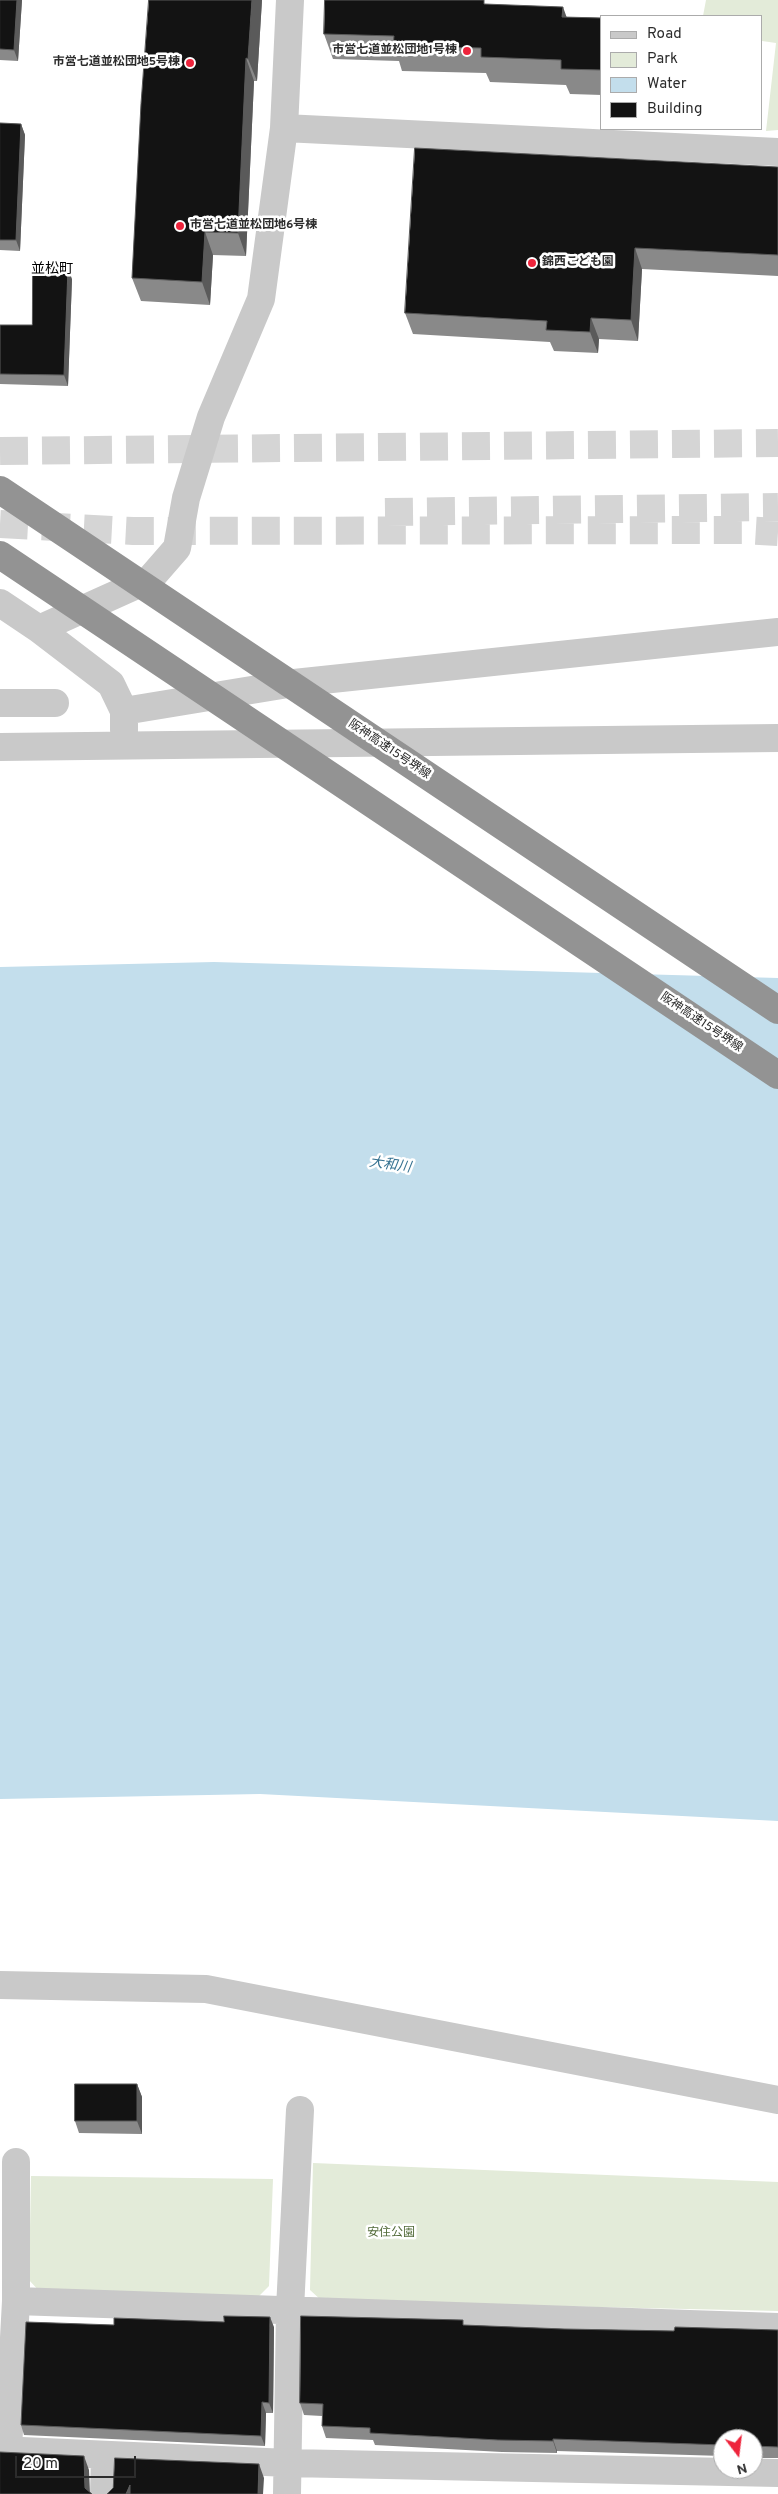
<!DOCTYPE html>
<html>
<head>
<meta charset="utf-8">
<style>
	body { margin:0 }
	#map { position:relative; width:778px; height:2494px; overflow:hidden; background:#fff; font-family:Overpass,sans-serif }
	canvas { display:block }
	.legend { position:absolute; left:600px; top:15px; width:162px; height:115px; box-sizing:border-box; background:#fff; border:1px solid #ababab; margin:0; padding:6px 9px; list-style:none; font-size:15px; color:#2c2c2c }
	.legend li { display:flex; align-items:center; gap:10px; height:25px }
	.legend b { width:25px; border:1px solid #ababab }
	.north { position:absolute; left:713px; top:2429px; width:50px; height:50px; box-sizing:border-box; background:#fff; border:1px solid #ababab; border-radius:50%; rotate:165deg; font-size:14px; font-weight:700; line-height:20px; text-align:center; color:#2c2c2c }
	.north::after { content:''; display:block; margin:auto; width:18px; height:22px; background:#ee243c; clip-path:polygon(50% 0,100% 100%,50% 72%,0 100%) }
	.scale { position:absolute; left:15px; top:2456px; width:121px; height:22px; box-sizing:border-box; border:2px solid #2c2c2c; border-top:0; padding-left:6px; font-size:15px; line-height:18px; white-space:nowrap; color:#2c2c2c; -webkit-text-stroke:4px #fff; paint-order:stroke }
</style>
</head>
<body>
<div id="map">
<canvas width="778" height="2494"></canvas>
<ul class="legend">
<li><b style="height:6px;background:#c9c9c9"></b>Road</li>
<li><b style="height:14px;background:#e3ebd9"></b>Park</li>
<li><b style="height:14px;background:#c3deec"></b>Water</li>
<li><b style="height:14px;background:#131313"></b>Building</li>
</ul>
<div class="north">N</div>
<div class="scale">20 m</div>
</div>
<script>
const g = document.querySelector('canvas').getContext('2d');
g.lineJoin = 'round';
function fill(path, color) {
  g.fillStyle = color;
  g.fill(path, 'evenodd');
}
function trace(path, color, width, dash) {
  g.strokeStyle = color;
  g.lineWidth = width;
  g.lineCap = dash ? 'butt' : 'round';
  g.setLineDash(dash || []);
  g.stroke(path);
}
function label(font, color, halo, rows, align = 'center') {
  g.font = font + ' Overpass,"Noto Sans JP",sans-serif';
  g.lineWidth = 5;
  g.setLineDash([]);
  g.textBaseline = 'middle';
  g.strokeStyle = halo;
  g.fillStyle = color;
  for (const [text, x, y, turn = 0] of rows) {
    g.save();
    g.translate(x, y);
    g.rotate((+turn || 0) * Math.PI / 180);
    g.textAlign = isNaN(turn) ? turn : align;
    if (halo) g.strokeText(text, 0, 0);
    g.fillText(text, 0, 0);
    g.restore();
  }
}
fill(new Path2D(`
	M 706,0 L 778,0 L 778,130 L 766,131 L 776,43 L 762,41 L 762,16 L 703,16 Z
	M 313,2163 L 778,2182 L 778,2311 L 322,2301 L 310,2290 Z
	M 31,2176 L 273,2179 L 269,2286 L 257,2298 L 40,2292 L 29,2280 Z`), '#e3ebd9');
fill(new Path2D(`
	M 214,962 L 778,978 L 778,1821 L 260,1794 L 0,1799 L 0,967 Z`), '#c3deec');
trace(new Path2D(`
	M 0,451 L 778,443
	M 385,512 L 778,507
	M 0,524 L 133,531 L 745,530 L 778,532`), '#d5d5d5', 28, [28, 14]);
trace(new Path2D(`
	M 284,128 L 778,152
	M 0,603 L 39,629 L 111,684 L 124,711 L 124,730
	M 39,629 L 150,579 L 177,548 L 186,498 L 211,417 L 261,299 L 284,128 L 290,0
	M 0,703 L 55,703
	M 124,711 L 294,683 L 778,632
	M 0,747 L 778,738
	M 0,1985 L 206,1989 L 778,2100
	M 16,2301 L 16,2162
	M 8,2449 L 16,2301 L 778,2327
	M 0,2450 L 288,2463 L 778,2473
	M 104,2494 L 105,2455
	M 287,2494 L 290,2309 L 300,2110`), '#c9c9c9', 28);
trace(new Path2D(`
	M 0,490 L 778,1010
	M 0,555 L 778,1075`), '#939393', 28);
fill(new Path2D(`
	M 0,0 L 22,0 L 18,61 L 0,60 Z
	M 262,0 L 257,81 L 254,81 L 246,256 L 213,255 L 210,305 L 141,301 L 132,278 Z
	M 487,4 L 567,17 L 602,18 L 602,95 L 570,94 L 566,85 L 490,82 L 486,73 L 402,71 L 399,61 L 333,59 L 324,34 Z
	M 0,123 L 21,124 L 25,135 L 20,251 L 0,250 Z
	M 778,167 L 778,276 L 642,269 L 638,341 L 599,339 L 598,353 L 554,351 L 550,342 L 413,334 L 405,313 Z
	M 72,279 L 68,386 L 0,384 L 0,325 L 32,325 Z
	M 137,2084 L 142,2097 L 142,2134 L 79,2133 L 75,2121 Z
	M 114,2325 L 274,2327 L 273,2413 L 266,2413 L 265,2446 L 24,2435 L 21,2425 Z
	M 465,2325 L 564,2329 L 674,2331 L 778,2330 L 778,2458 L 753,2458 L 753,2439 L 723,2439 L 723,2456 L 557,2451 L 557,2453 L 502,2452 L 375,2445 L 373,2440 L 326,2438 L 322,2426 L 322,2416 L 304,2415 L 300,2403 Z`), '#898989');
fill(new Path2D(`
	M 17,0 L 22,0 L 18,61 L 14,50 Z
	M 252,0 L 262,0 L 257,81 L 248,59 Z
	M 563,7 L 572,32 L 562,17 Z
	M 246,58 L 254,81 L 246,256 L 238,233 Z
	M 21,124 L 25,135 L 20,251 L 16,240 Z
	M 205,232 L 213,255 L 210,305 L 202,282 Z
	M 635,248 L 642,269 L 638,341 L 631,320 Z
	M 68,268 L 72,279 L 68,386 L 64,375 Z
	M 591,318 L 599,339 L 598,353 L 590,332 Z
	M 137,2084 L 142,2097 L 142,2134 L 137,2121 Z
	M 270,2317 L 274,2327 L 273,2413 L 269,2403 Z
	M 262,2402 L 266,2413 L 265,2446 L 261,2436 Z
	M 553,2439 L 557,2451 L 557,2453 L 553,2441 Z
	M 84,2456 L 89,2470 L 90,2494 L 85,2488 Z
	M 259,2464 L 264,2478 L 263,2494 L 258,2494 Z
	M 130,2485 L 133,2494 L 126,2494 Z`), '#5a5a5a');
const building = new Path2D(`
	M 0,0 L 17,0 L 14,50 L 0,49 Z
	M 149,0 L 252,0 L 248,59 L 246,58 L 238,233 L 205,232 L 202,282 L 132,278 L 141,104 Z
	M 325,0 L 484,0 L 484,4 L 563,7 L 562,17 L 602,18 L 602,70 L 561,69 L 561,60 L 481,57 L 481,48 L 393,46 L 394,36 L 324,34 Z
	M 0,123 L 21,124 L 16,240 L 0,240 Z
	M 415,148 L 778,167 L 778,255 L 635,248 L 631,320 L 591,318 L 590,332 L 546,330 L 547,321 L 405,313 Z
	M 33,267 L 68,268 L 64,375 L 0,374 L 0,325 L 32,325 Z
	M 75,2084 L 137,2084 L 137,2121 L 75,2121 Z
	M 224,2316 L 270,2317 L 269,2403 L 262,2402 L 261,2436 L 21,2425 L 26,2322 L 114,2325 L 114,2318 L 224,2322 Z
	M 301,2316 L 463,2320 L 463,2325 L 564,2329 L 674,2331 L 675,2327 L 778,2330 L 778,2447 L 753,2446 L 753,2439 L 723,2439 L 723,2445 L 553,2439 L 553,2441 L 498,2440 L 370,2433 L 370,2428 L 322,2426 L 323,2404 L 300,2403 Z
	M 0,2452 L 84,2456 L 85,2488 L 92,2494 L 0,2494 Z
	M 115,2458 L 259,2464 L 258,2494 L 130,2494 L 130,2485 L 126,2494 L 107,2494 L 113,2488 Z`);
fill(building, '#131313');
trace(building, '#5a5a5a', 1);
for (const [x, y, r, color] of [
	[467,51,5,"#ee243c"],
	[190,63,5,"#ee243c"],
	[180,226,5,"#ee243c"],
	[532,263,5,"#ee243c"]
]) {
  const dot = new Path2D();
  dot.arc(x, y, r, 0, 2 * Math.PI);
  g.fillStyle = color;
  g.fill(dot);
  trace(dot, '#fff', 2);
}
label('bold 12px', '#2c2c2c', '#fff', [
	["市営七道並松団地1号棟",457,51],
	["市営七道並松団地5号棟",180,63],
	["市営七道並松団地6号棟",190,226,"left"],
	["錦西こども園",542,263,"left"]
], 'right');
label('12px', '#2c2c2c', '#fff', [
	["阪神高速15号堺線",389,750,34],
	["阪神高速15号堺線",701,1023,34]
]);
label('12px', '#516a38', '#fff', [
	["安住公園",391,2234]
]);
label('14px', '#000', '#fff', [
	["並松町",52,270]
]);
label('italic 14px', '#377392', '#fff', [
	["大和川",390,1166,8]
]);
</script>
</body>
</html>
